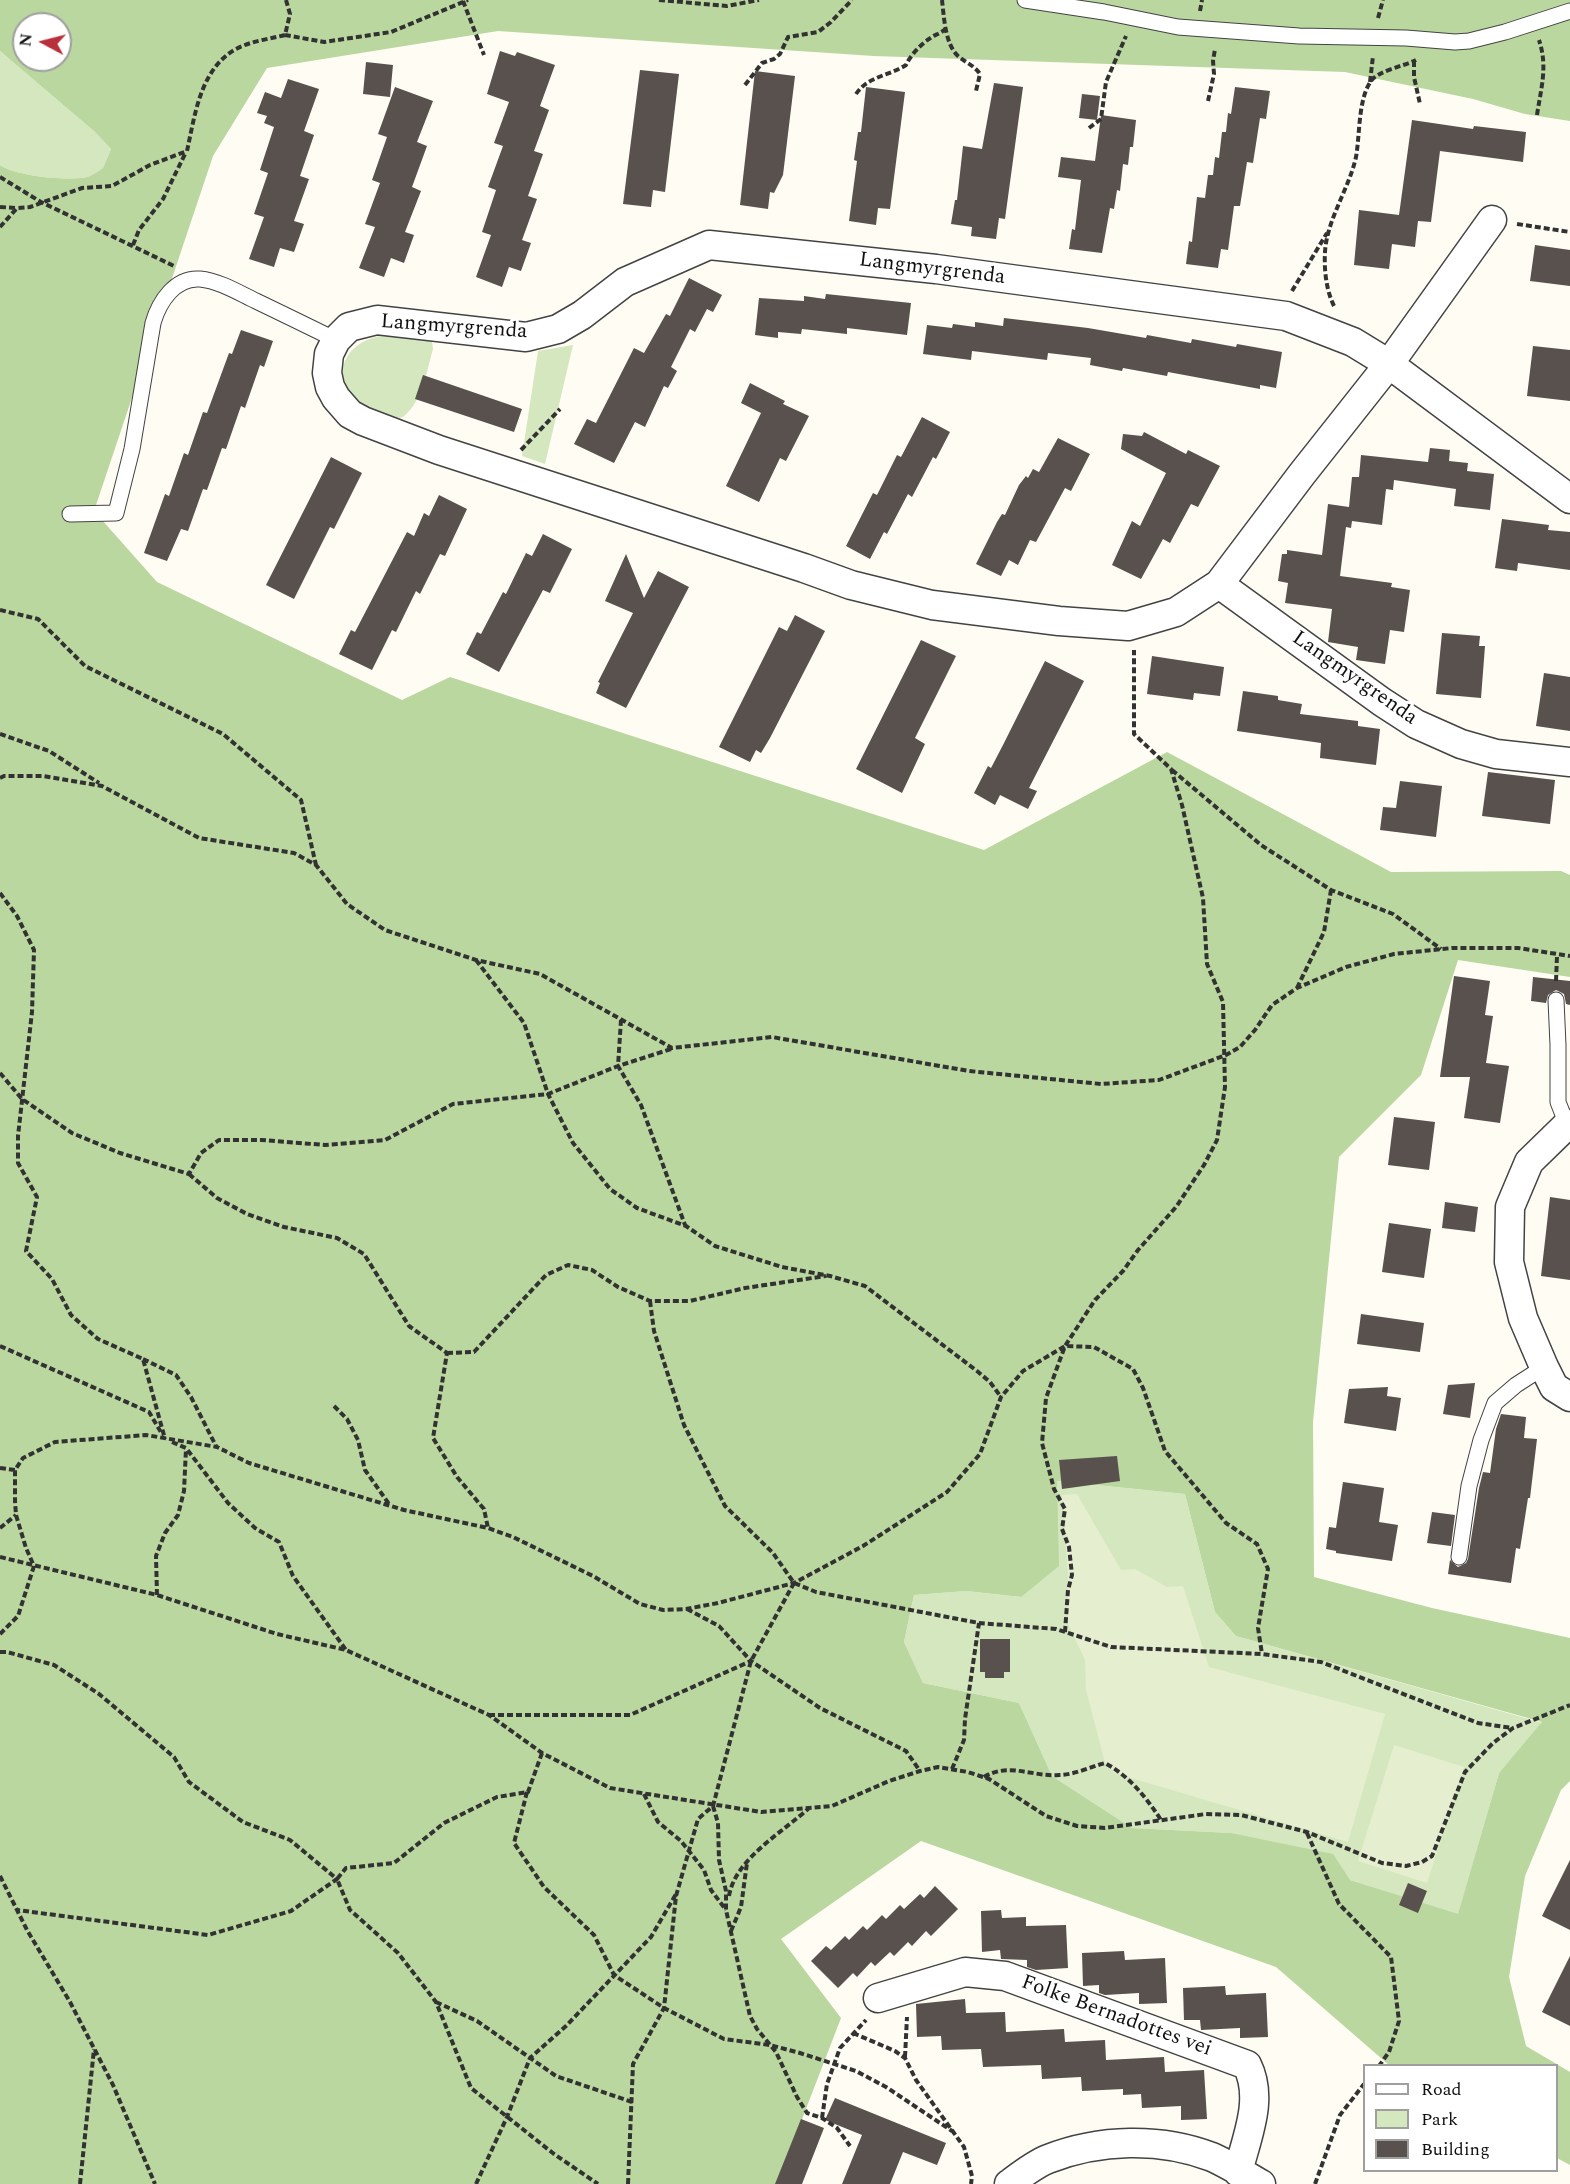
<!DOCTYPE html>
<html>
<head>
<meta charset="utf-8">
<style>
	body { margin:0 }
	#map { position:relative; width:1570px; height:2184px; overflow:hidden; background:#fefcf3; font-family:Spectral,serif }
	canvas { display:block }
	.legend { position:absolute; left:1363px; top:2064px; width:195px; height:108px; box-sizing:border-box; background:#fff; border:2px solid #9f9f9f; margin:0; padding:8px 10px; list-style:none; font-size:18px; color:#101010 }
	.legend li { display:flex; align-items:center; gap:12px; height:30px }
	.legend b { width:30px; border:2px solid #9f9f9f }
	.north { position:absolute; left:12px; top:12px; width:60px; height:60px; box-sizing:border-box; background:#fff; border:2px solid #9f9f9f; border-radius:50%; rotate:277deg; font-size:16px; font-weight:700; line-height:24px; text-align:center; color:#101010 }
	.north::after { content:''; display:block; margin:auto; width:21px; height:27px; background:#b7303a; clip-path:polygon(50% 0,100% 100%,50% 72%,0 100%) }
</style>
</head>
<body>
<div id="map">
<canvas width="1570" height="2184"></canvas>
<ul class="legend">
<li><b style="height:8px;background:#fff"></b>Road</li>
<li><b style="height:16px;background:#d5e7be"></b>Park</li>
<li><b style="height:16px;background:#58514d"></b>Building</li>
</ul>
<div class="north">N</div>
</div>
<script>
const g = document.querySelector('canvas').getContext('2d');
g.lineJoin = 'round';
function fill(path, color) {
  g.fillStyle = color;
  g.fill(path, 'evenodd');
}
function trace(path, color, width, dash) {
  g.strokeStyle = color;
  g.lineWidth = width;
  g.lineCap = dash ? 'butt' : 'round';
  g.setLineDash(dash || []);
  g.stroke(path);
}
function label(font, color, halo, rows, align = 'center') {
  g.font = font + ' Spectral,serif';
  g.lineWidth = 6;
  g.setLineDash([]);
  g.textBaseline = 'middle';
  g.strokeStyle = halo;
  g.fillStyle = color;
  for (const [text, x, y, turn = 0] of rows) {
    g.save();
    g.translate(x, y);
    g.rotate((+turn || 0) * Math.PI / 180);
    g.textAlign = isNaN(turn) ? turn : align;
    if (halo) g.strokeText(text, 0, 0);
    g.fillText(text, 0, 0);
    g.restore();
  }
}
fill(new Path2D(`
	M 0,51 L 95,132 L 111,149 L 103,168 C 97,172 89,178 81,178 C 61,180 16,176 0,165 Z
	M 387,335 L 432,341 L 433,349 C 427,370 422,402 404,416 C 399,420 392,417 387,415 C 375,411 358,406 351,395 C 330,364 354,338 387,335 Z
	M 573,345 L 545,464 L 522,456 L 538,351 Z
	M 1056,1481 L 1185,1494 L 1215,1612 L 1236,1636 L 1543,1723 L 1499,1773 L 1458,1915 L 1350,1880 L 1231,1833 L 1132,1828 L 1052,1776 L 1019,1703 L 923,1683 L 904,1642 L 914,1595 L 966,1591 L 1020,1597 Z`), '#d5e7be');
fill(new Path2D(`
	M 0,0 L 1570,0 L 1570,121 L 1525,114 L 1473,99 L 1345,72 L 874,56 L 498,31 L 267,68 L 213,156 L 94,511 L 157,582 L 402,700 L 450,677 L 984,850 L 1167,752 L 1391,872 L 1561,871 L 1570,875 L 1570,977 L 1458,960 L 1421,1075 L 1339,1157 L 1313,1422 L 1314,1577 L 1432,1608 L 1570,1638 L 1570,1781 L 1561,1790 L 1525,1876 L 1509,1977 L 1526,2046 L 1570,2072 L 1570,2165 L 1557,2158 L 1556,2066 L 1389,2065 L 1276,1967 L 921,1841 L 781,1939 L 841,2018 L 777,2184 L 0,2184 L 0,165 C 16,176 61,180 81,178 C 89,178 97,172 103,168 L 111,149 L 95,132 L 0,51 ZM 24,24 L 60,24 L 60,60 L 24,60 ZM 1057,1481 L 1185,1494 L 1215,1612 L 1236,1636 L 1542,1722 L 1499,1773 L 1458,1914 L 1350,1880 L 1333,1854 L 1231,1833 L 1132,1828 L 1052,1776 L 1019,1703 L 923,1683 L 904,1642 L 914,1595 L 966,1591 L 1021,1597 L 1059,1566 Z`), '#b9d79e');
fill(new Path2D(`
	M 1077,1494 L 1121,1570 L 1135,1569 L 1167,1587 L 1183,1586 L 1209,1667 L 1385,1714 L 1348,1842 L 1114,1773 L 1105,1763 L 1086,1690 L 1085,1660 L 1068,1624 L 1068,1574 L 1062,1495 Z
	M 1394,1745 L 1464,1767 L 1427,1883 L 1358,1861 Z`), '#e5efcf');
fill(new Path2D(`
	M 500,51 L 515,56 L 517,52 L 555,65 L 540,106 L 549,110 L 534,151 L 543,154 L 528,196 L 537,199 L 522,240 L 531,243 L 521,271 L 509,267 L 502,287 L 476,277 L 491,235 L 482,232 L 496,190 L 488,187 L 503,146 L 494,143 L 509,102 L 487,94 Z
	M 366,62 L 393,65 L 390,97 L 363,94 Z
	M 640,70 L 679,74 L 665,192 L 653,190 L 651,207 L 623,204 Z
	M 755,71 L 795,76 L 783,175 L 774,193 L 770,192 L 768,209 L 740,205 Z
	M 288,79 L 319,89 L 304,131 L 314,135 L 300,176 L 309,179 L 294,221 L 304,224 L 294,252 L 280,248 L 274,267 L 249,259 L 264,217 L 254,214 L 268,173 L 260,170 L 274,127 L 264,123 L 267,116 L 257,113 L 265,92 L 281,98 Z
	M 994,83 L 1023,87 L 1005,219 L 999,218 L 996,239 L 971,236 L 972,227 L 951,224 L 955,200 L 957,200 L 963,146 L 982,149 Z
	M 395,87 L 433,101 L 417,142 L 427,146 L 412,187 L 421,191 L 405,232 L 414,235 L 404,263 L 391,258 L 384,277 L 359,268 L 375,227 L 365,224 L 380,183 L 372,180 L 387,137 L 378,134 Z
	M 866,87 L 905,92 L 890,209 L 878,208 L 876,225 L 849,221 L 857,161 L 854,160 L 858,132 L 861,132 Z
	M 1235,87 L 1270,91 L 1266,119 L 1260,118 L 1253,163 L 1247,162 L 1240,206 L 1234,206 L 1228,250 L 1221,249 L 1218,268 L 1186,264 L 1189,241 L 1192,242 L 1197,197 L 1205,198 L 1208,175 L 1213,175 L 1215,157 L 1219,158 L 1222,132 L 1226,132 L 1228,113 L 1231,114 Z
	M 1082,94 L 1100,96 L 1097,120 L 1079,118 Z
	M 1101,115 L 1136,120 L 1133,147 L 1130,147 L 1128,165 L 1123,164 L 1120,191 L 1117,190 L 1114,209 L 1110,208 L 1102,253 L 1069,249 L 1072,229 L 1075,230 L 1081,180 L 1058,177 L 1061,157 L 1095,161 Z
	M 1412,120 L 1473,129 L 1474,126 L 1526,132 L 1523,162 L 1440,151 L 1431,222 L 1418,221 L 1415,247 L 1392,244 L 1389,269 L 1354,265 L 1359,210 L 1399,215 Z
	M 1535,245 L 1570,250 L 1570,286 L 1530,281 Z
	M 689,278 L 722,295 L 713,312 L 707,309 L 695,332 L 690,329 L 671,367 L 677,371 L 668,388 L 664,386 L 645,427 L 635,422 L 614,463 L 574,444 L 587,419 L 596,423 L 634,348 L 644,353 L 666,314 L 670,316 Z
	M 826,294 L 911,303 L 907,335 L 847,328 L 847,334 L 802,329 L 801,334 L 778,332 L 778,338 L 755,335 L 759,298 L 804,301 L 804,296 L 825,299 Z
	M 1004,318 L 1088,328 L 1146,338 L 1147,335 L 1191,343 L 1192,339 L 1236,347 L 1237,344 L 1282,352 L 1276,388 L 1260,385 L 1260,389 L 1168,372 L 1167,376 L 1123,368 L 1122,371 L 1090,365 L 1091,358 L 1048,353 L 1047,360 L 972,351 L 971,360 L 923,354 L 927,325 L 952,328 L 953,324 L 975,327 L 975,322 L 1003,326 Z
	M 241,330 L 273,341 L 264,367 L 260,365 L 245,408 L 241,406 L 226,449 L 222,448 L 207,490 L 203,489 L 188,531 L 181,529 L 167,561 L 144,553 L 165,494 L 169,496 L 184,453 L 188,455 L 203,412 L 207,413 L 229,353 L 232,354 Z
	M 1533,346 L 1570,350 L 1570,401 L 1527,396 Z
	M 423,375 L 522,409 L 514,432 L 415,399 Z
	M 750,383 L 785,401 L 783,404 L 809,416 L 786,461 L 780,458 L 759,502 L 726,486 L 761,413 L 741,403 Z
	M 922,417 L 950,432 L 936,459 L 933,457 L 912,497 L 908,494 L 887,534 L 884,532 L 870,559 L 846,546 L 873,493 L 877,495 L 897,455 L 901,457 Z
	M 1144,432 L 1186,454 L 1188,450 L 1220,466 L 1198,507 L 1191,504 L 1170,543 L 1163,539 L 1141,579 L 1112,565 L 1132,521 L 1140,526 L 1166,473 L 1121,449 L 1123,434 L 1142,436 Z
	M 1058,438 L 1090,454 L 1071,491 L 1065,488 L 1036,542 L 1030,540 L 1018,565 L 1009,560 L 1001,576 L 976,564 L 997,522 L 1002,514 L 1005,515 L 1019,485 L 1026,476 L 1028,478 L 1033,469 L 1039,472 Z
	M 1430,448 L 1450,450 L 1449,461 L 1468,463 L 1467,471 L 1494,474 L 1490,510 L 1454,506 L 1456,489 L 1394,480 L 1393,490 L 1386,489 L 1382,525 L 1352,521 L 1351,528 L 1346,527 L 1340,576 L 1392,583 L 1391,587 L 1410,590 L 1404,632 L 1390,630 L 1385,664 L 1356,660 L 1358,647 L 1328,642 L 1332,609 L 1285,603 L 1288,583 L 1278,581 L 1282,554 L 1287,554 L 1287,550 L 1322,555 L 1328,504 L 1349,507 L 1352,477 L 1359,477 L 1361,455 L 1428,462 Z
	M 331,457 L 362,473 L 334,529 L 330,527 L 294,599 L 266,585 Z
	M 439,495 L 467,509 L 445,556 L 440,554 L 420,594 L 416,591 L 396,632 L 392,630 L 372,670 L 339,654 L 351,630 L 355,632 L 407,532 L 414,536 L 424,513 L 429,516 Z
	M 1502,519 L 1549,525 L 1548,530 L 1570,532 L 1570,570 L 1518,563 L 1517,571 L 1495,568 Z
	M 543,534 L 572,549 L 550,593 L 543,590 L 499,672 L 466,654 L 477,632 L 481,634 L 503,592 L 506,594 L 526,553 L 532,556 Z
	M 626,554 L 644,598 L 658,571 L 689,587 L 626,708 L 596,693 L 600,683 L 598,682 L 633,613 L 605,601 Z
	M 795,615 L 825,631 L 770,738 L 761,753 L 756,750 L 750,762 L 719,747 L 779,627 L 787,631 Z
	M 1442,633 L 1480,636 L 1479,646 L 1485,646 L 1481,698 L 1436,694 Z
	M 921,640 L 956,656 L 915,738 L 925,744 L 902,793 L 856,769 Z
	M 1152,656 L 1224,667 L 1220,696 L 1194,693 L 1193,700 L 1147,694 Z
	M 1045,661 L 1084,681 L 1029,788 L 1037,791 L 1028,809 L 1000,795 L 995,805 L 974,793 L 988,766 L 991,768 L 1003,745 Z
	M 1544,673 L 1570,677 L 1570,731 L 1536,726 Z
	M 1243,691 L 1278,696 L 1278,700 L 1302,704 L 1300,714 L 1358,721 L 1358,726 L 1380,729 L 1376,765 L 1320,758 L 1321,743 L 1237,731 Z
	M 1488,772 L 1555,780 L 1550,824 L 1482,816 Z
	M 1400,781 L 1442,786 L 1436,837 L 1380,830 L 1383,807 L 1396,808 Z
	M 1454,976 L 1490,981 L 1485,1015 L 1493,1016 L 1486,1063 L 1509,1066 L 1500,1123 L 1464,1118 L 1470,1077 L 1440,1077 Z
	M 1533,977 L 1570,981 L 1570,1005 L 1566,1004 L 1564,994 L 1556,990 L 1548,995 L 1546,1003 L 1531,1001 Z
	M 1394,1117 L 1435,1122 L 1429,1170 L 1388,1165 Z
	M 1550,1197 L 1570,1200 L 1570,1280 L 1541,1276 Z
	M 1445,1202 L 1478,1207 L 1475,1232 L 1442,1228 Z
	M 1389,1223 L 1431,1229 L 1424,1278 L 1382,1272 Z
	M 1361,1314 L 1424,1323 L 1420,1352 L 1357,1344 Z
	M 1475,1383 L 1470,1418 L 1443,1414 L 1448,1385 Z
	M 1388,1387 L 1387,1396 L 1401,1398 L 1396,1431 L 1344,1423 L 1349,1389 Z
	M 1501,1414 L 1526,1417 L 1524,1438 L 1537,1439 L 1530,1498 L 1528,1498 L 1520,1549 L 1516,1548 L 1511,1583 L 1448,1574 L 1450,1560 L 1458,1567 L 1466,1563 L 1468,1559 L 1479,1488 L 1483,1472 L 1490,1473 L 1496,1429 Z
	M 1117,1456 L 1120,1481 L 1062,1489 L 1059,1460 Z
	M 1343,1482 L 1384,1488 L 1379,1522 L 1398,1525 L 1392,1561 L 1336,1553 L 1336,1551 L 1326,1549 L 1329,1527 L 1336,1528 Z
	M 1432,1512 L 1455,1515 L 1451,1546 L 1427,1543 Z
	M 980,1639 L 1010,1639 L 1010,1672 L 1004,1672 L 1004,1678 L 985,1678 L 985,1672 L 980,1672 Z
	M 1570,1860 L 1570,1930 L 1542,1916 Z
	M 1408,1883 L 1427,1891 L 1418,1913 L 1399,1905 Z
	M 935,1886 L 958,1909 L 931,1936 L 926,1931 L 912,1946 L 908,1942 L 894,1956 L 890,1952 L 875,1966 L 871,1962 L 857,1977 L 853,1973 L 838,1988 L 811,1961 L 826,1946 L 831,1950 L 845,1936 L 849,1940 L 863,1926 L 867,1930 L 882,1915 L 886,1919 L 900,1905 L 904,1909 L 920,1894 L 924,1898 Z
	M 1001,1910 L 1002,1918 L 1026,1917 L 1026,1926 L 1066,1925 L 1068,1968 L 1036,1970 L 1027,1967 L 1027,1960 L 1001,1959 L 1000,1950 L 982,1952 L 981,1911 Z
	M 1124,1951 L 1125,1960 L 1165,1958 L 1167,2003 L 1139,2004 L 1139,1993 L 1105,1995 L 1099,1993 L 1099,1985 L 1083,1986 L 1082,1953 Z
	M 1570,1956 L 1570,2026 L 1542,2012 Z
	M 1225,1986 L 1226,1995 L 1266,1993 L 1268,2037 L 1240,2038 L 1240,2028 L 1201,2030 L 1200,2020 L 1184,2020 L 1183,1988 Z
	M 965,1999 L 966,2013 L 1005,2012 L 1006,2032 L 1064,2029 L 1065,2042 L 1105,2040 L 1106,2060 L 1164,2057 L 1165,2072 L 1204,2070 L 1207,2119 L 1181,2120 L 1181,2106 L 1142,2108 L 1141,2094 L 1123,2095 L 1123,2089 L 1082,2091 L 1081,2077 L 1042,2079 L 1041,2065 L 983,2067 L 981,2049 L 942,2050 L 941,2036 L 917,2037 L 916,2004 Z
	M 835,2098 L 946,2143 L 937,2165 L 903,2152 L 890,2184 L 842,2184 L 862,2135 L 825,2120 Z
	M 801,2119 L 824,2128 L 802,2184 L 775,2184 Z`), '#58514d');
const service = new Path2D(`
	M 1025,0 L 1104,12 L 1178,27 L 1299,36 L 1406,38 L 1455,42 L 1469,41 L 1505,32 L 1570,11
	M 70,514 L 116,513 L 132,449 L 153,323 C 159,302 175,277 200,279 C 220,281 239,293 256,301 C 283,314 310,327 336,340
	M 1556,1000 L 1558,1045 L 1558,1102 L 1567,1125
	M 1459,1557 L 1469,1486 L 1481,1440 L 1495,1403 L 1516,1385 L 1544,1367`);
const minor = new Path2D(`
	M 1492,220 L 1389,364 L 1302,474 L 1219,584 L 1176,612 L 1128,626 L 1059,621 L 932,605 L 851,585 L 804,568 L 439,450 L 363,421 L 350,414 L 336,398 L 330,387 L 327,373 L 329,354 L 336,340 L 349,327 L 377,320 L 526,337 L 558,329 L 582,315 L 625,282 L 709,245 L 936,269 L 1286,316 L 1353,342 L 1389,364 L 1570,499
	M 1219,584 L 1382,702 L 1416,724 L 1461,744 L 1496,754 L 1570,762
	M 1570,1124 L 1567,1125 L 1529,1162 L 1510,1207 L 1509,1262 L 1523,1318 L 1544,1367 L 1554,1387 L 1570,1397
	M 878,1998 L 965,1972 L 1005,1976 L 1247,2065 C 1264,2099 1247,2136 1238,2172
	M 1009,2184 C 1021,2175 1035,2164 1048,2159 C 1099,2139 1160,2137 1212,2157 C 1228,2164 1245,2175 1261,2184`);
trace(service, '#434343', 17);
trace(minor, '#434343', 31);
trace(new Path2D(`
	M 286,0 L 290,14 L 285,35 L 324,42 L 391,32 L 468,0
	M 659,0 L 727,6 L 759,0
	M 942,0 C 944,17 945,44 958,56 C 966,63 974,65 980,74 L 976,91
	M 463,1 L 484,55
	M 1200,11 L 1202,0
	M 1378,18 L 1383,0
	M 1414,61 L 1414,77 L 1420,104
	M 1370,82 L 1373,56
	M 745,85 L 762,63 L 774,59 L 780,54 L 788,37 L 818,32 L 831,22 L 852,0
	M 856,94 C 868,76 889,76 906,65 C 910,56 921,44 929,39 C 935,34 941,34 946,28
	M 1208,101 L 1214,74 L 1213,61 L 1215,49
	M 1537,115 C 1541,88 1548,67 1539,40
	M 1089,128 L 1101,119 L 1106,82 L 1126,36
	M 0,177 L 41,202 L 174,266
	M 0,207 L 16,208
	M 1517,224 L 1570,232
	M 0,227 L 17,208 L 30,207 L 82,188 L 112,186 L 150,165 L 187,151 C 195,115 200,69 236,49 C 251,41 269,39 285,35
	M 133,245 L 139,230 L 163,199 L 186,152
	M 1292,291 L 1327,233
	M 1334,306 C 1326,290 1324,269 1325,252 C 1327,219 1349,189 1356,157 C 1360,135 1358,99 1371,81 C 1378,71 1404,66 1416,60
	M 521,450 L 560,409
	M 0,610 L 38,619 L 85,666 L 223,734 L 301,800 L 316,865
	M 0,734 L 49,751 L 99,783
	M 1172,770 L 1261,845 L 1331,890 L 1393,914 L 1441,949
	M 0,778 L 4,776 L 43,776 L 102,786 L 199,838 L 294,853 L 316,865 L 347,904 L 385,930 L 476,960 L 540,974 L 672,1048 L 772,1037 L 969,1071 L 1101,1084 L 1159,1080 L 1226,1055 L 1240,1047 L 1255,1030 L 1272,1005 L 1297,988 L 1346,967 L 1394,954 L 1452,948 L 1518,948 L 1570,956
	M 0,893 L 17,916 L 34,950 L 32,1012 L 18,1136 L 18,1163 L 37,1197 L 26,1251 L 52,1279 L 71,1315 L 98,1339 L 143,1359 L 165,1439
	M 476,960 L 524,1023 L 548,1094 L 573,1143 L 610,1189 L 637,1208 L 686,1226 L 715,1246 L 782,1267 L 830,1276 L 865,1286 L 977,1371 L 990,1382 L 1001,1397
	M 1556,981 L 1557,956
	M 1297,988 L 1324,932 L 1331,890
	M 621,1020 L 618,1066 L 641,1105 L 685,1225
	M 0,1073 L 22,1099 L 72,1133 L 120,1153 L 189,1174 L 201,1153 L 219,1140 L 262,1140 L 325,1145 L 385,1140 L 453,1104 L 548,1094 L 618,1066 L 671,1049
	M 189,1174 L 217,1198 L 247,1214 L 284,1227 L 337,1238 L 364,1254 L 409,1326 L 447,1353 L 433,1438 L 457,1477 L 484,1509 L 488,1528
	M 650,1301 L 654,1331 L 684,1425 L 725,1506 L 773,1553 L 794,1583 L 816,1592 L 979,1623 L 1056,1629 L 1111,1647 L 1262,1654 L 1321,1662 L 1478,1723 L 1512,1728
	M 0,1346 L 149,1412 L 162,1434
	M 447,1353 L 474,1352 L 546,1275 L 568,1265 L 592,1270 L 618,1287 L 650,1301 L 690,1301 L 745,1288 L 826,1276
	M 143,1359 L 176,1375 L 191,1397 L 216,1446
	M 334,1406 L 347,1419 L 358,1440 L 365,1470 L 389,1504
	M 172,1442 L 186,1448 L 228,1503 L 255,1528 L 279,1542 L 293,1576 L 346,1650
	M 0,1468 L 15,1470
	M 0,1528 L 16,1515
	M 0,1557 L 157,1595 L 277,1634 L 346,1650 L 489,1715 L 542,1753 L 610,1788 L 761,1812 L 832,1806 L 889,1781 L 920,1771 L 938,1767 L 968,1772 L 989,1779 L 1046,1816 L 1077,1826 L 1105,1828 L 1206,1814 L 1241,1815 L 1307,1832 L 1382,1863 L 1406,1866 L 1422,1862 L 1432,1856 L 1465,1772 L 1493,1743 L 1513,1728 L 1570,1705
	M 157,1595 L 156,1556 L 165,1533 L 178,1515 L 184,1491 L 186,1449
	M 687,1609 L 719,1626 L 751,1661
	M 1065,1632 L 1068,1590 L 1072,1575 L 1069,1547 L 1062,1529 L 1065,1509 L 1054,1489 L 1042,1443 L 1046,1398 L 1065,1346 L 1095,1300 L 1123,1271 L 1138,1250 L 1176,1207 L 1204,1165 L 1217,1140 L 1225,1087 L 1223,1002 L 1207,964 L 1203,898 L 1182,805 L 1171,769 L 1134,734 L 1134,650
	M 0,1634 L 18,1616 L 34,1566 L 26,1548 L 16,1515 L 15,1501 L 15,1470 L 23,1458 L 55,1442 L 146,1435 L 217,1447 L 249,1463 L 404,1510 L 488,1528 L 513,1537 L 593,1576 L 640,1604 L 663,1610 L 686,1609 L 718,1603 L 794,1583 L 863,1546 L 947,1492 L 980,1454 L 1001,1397 L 1023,1371 L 1065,1346 L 1094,1347 L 1133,1369 L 1143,1388 L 1165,1451 L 1226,1523 L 1257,1544 L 1268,1569 L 1258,1628 L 1262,1654
	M 0,1652 L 7,1652 L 54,1665 L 99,1694 L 174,1757 L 189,1782 L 243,1822 L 290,1840 L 337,1879 L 291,1911 L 208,1935 L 17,1910
	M 489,1715 L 630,1715 L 751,1661 L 820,1708 L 906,1751 L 920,1771
	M 542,1753 L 528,1792 L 497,1797 L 444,1823 L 394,1863 L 346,1868 L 337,1879 L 350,1910 L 398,1953 L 436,2002 L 471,2088 L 554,2154 L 598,2184
	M 952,1769 L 964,1740 L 965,1719 L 979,1623
	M 984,1777 C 1009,1762 1032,1777 1059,1775 C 1074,1775 1090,1767 1105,1763 C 1129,1776 1146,1797 1161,1820
	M 527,1792 L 514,1843 L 544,1887 L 594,1935 L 614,1975 L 664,2008 L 724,2039 L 770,2045 L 800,2053 L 856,2071 L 886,2087 L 952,2131
	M 644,1794 L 658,1822 L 681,1841 L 704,1870 L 711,1890 L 726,1910
	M 713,1806 L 718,1823 L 719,1860 L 726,1891 L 726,1910 L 750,2016 L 757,2029 L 776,2052 L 797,2097 L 807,2113 L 822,2118 L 837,2128 L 850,2146
	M 1307,1833 L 1339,1904 L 1391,1957 L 1399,2021 L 1389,2052 L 1379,2066
	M 0,1876 L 27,1930 L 70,2002 L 113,2085 L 155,2184
	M 729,1896 C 735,1859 783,1832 809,1808
	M 731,1931 L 741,1907 L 747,1863
	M 436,2002 L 477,2021 L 556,2076 L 632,2102
	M 853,2033 L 895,2051 L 905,2058 L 916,2080 L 964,2147 L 972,2176 L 971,2184
	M 905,2057 L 907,2017
	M 822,2118 L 827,2084 L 840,2048 L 866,2020
	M 80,2184 L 94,2049
	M 476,2184 L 507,2117 L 530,2058 L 566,2026 L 651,1937 L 676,1894
	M 628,2184 L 633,2064 L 664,2008 L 676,1896 L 698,1819 L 713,1806 L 751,1661 L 794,1583
	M 1315,2184 L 1340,2115 L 1364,2084`), '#323232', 4, [6, 3]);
trace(service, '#fff', 15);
trace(minor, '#fff', 28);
label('21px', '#101010', '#fff', [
	["Langmyrgrenda",932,270,7],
	["Langmyrgrenda",454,328,4],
	["Langmyrgrenda",1354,679,35],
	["Folke Bernadottes vei",1116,2017,20]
]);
</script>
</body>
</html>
